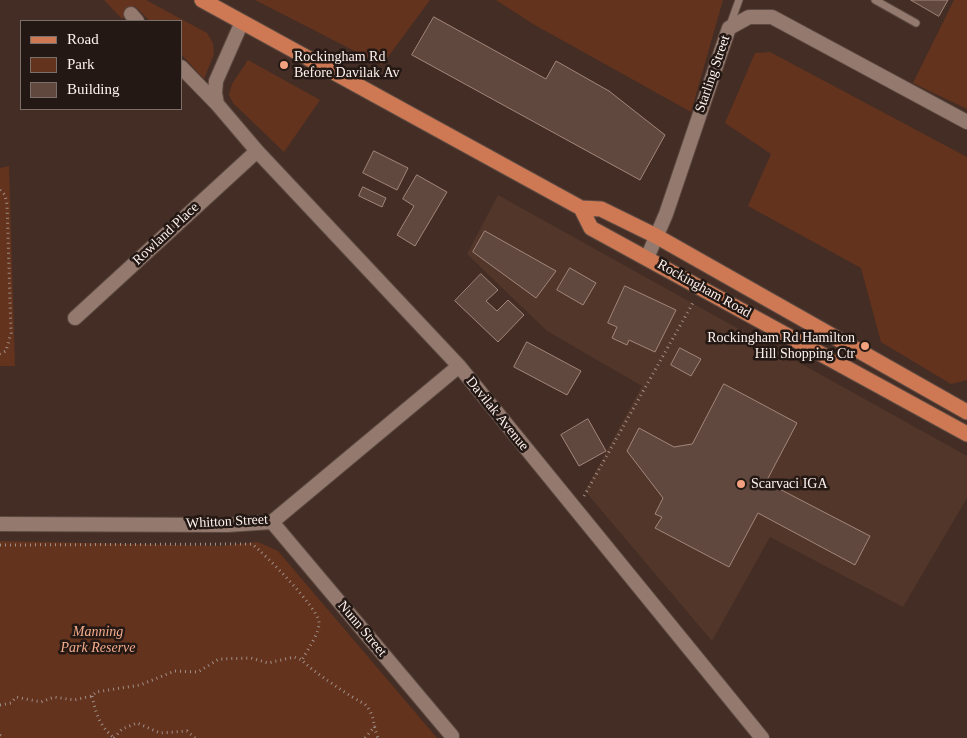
<!DOCTYPE html>
<html>
<head>
<meta charset="utf-8">
<style>
	body { margin:0 }
	#map { position:relative; width:967px; height:738px; overflow:hidden; background:#442d24; font-family:"Times New Roman",serif }
	canvas { display:block }
	.legend { position:absolute; left:20px; top:20px; width:162px; height:90px; box-sizing:border-box; background:#231814; border:1px solid #7b6f6a; margin:0; padding:6px 9px; list-style:none; font-size:15px; color:#fef1ec }
	.legend li { display:flex; align-items:center; gap:10px; height:25px }
	.legend b { width:25px; border:1px solid #7b6f6a }
</style>
</head>
<body>
<div id="map">
<canvas width="967" height="738"></canvas>
<ul class="legend">
<li><b style="height:6px;background:#ce7953"></b>Road</li>
<li><b style="height:14px;background:#63331e"></b>Park</li>
<li><b style="height:14px;background:#60483e"></b>Building</li>
</ul>
</div>
<script>
const g = document.querySelector('canvas').getContext('2d');
g.lineJoin = 'round';
function fill(path, color) {
  g.fillStyle = color;
  g.fill(path, 'evenodd');
}
function trace(path, color, width, dash) {
  g.strokeStyle = color;
  g.lineWidth = width;
  g.lineCap = dash ? 'butt' : 'round';
  g.setLineDash(dash || []);
  g.stroke(path);
}
function label(font, color, halo, rows, align = 'center') {
  g.font = font + ' "Times New Roman",serif';
  g.lineWidth = 5;
  g.setLineDash([]);
  g.textBaseline = 'middle';
  g.strokeStyle = halo;
  g.fillStyle = color;
  for (const [text, x, y, turn = 0] of rows) {
    g.save();
    g.translate(x, y);
    g.rotate((+turn || 0) * Math.PI / 180);
    g.textAlign = isNaN(turn) ? turn : align;
    if (halo) g.strokeText(text, 0, 0);
    g.fillText(text, 0, 0);
    g.restore();
  }
}
fill(new Path2D(`
	M 498,195 L 967,456 L 967,498 L 903,607 L 770,537 L 712,641 L 585,491 L 642,386 L 547,331 L 467,254 Z`), '#52362a');
fill(new Path2D(`
	M 104,0 L 146,0 L 207,33 L 213,43 L 214,54 L 204,79 L 181,54 L 181,21 L 150,21 L 135,6 L 122,19 Z
	M 255,0 L 430,0 L 382,65 Z
	M 496,0 L 723,0 L 691,112 L 533,24 Z
	M 954,0 L 967,0 L 967,109 L 913,83 Z
	M 770,52 L 967,157 L 967,380 L 951,384 L 881,342 L 861,268 L 748,206 L 771,154 L 725,123 L 755,53 Z
	M 248,60 L 320,100 L 284,152 L 233,103 L 229,95 L 232,84 Z
	M 9,166 L 15,366 L 0,366 L 0,168 Z
	M 0,541 L 220,546 L 258,542 L 278,551 L 437,738 L 0,738 Z`), '#63331e');
const building = new Path2D(`
	M 911,0 L 948,0 L 939,16 Z
	M 434,17 L 546,79 L 556,61 L 609,91 L 665,135 L 640,180 L 412,55 Z
	M 374,151 L 408,168 L 397,190 L 363,173 Z
	M 417,175 L 447,192 L 415,246 L 397,235 L 414,206 L 403,199 Z
	M 363,187 L 386,198 L 382,207 L 359,196 Z
	M 485,231 L 556,271 L 536,298 L 473,252 Z
	M 570,268 L 596,283 L 583,305 L 557,290 Z
	M 481,274 L 498,290 L 486,301 L 497,311 L 508,300 L 524,315 L 498,342 L 455,301 Z
	M 625,286 L 676,310 L 655,352 L 629,340 L 627,345 L 612,338 L 617,327 L 608,323 Z
	M 527,342 L 581,371 L 567,395 L 514,367 Z
	M 680,348 L 701,359 L 691,376 L 671,365 Z
	M 724,384 L 797,423 L 766,482 L 870,536 L 855,565 L 758,513 L 729,567 L 655,528 L 662,517 L 655,514 L 663,498 L 627,451 L 639,428 L 674,447 L 692,444 Z
	M 588,419 L 606,451 L 579,466 L 561,435 Z`);
fill(building, '#60483e');
trace(building, '#a2867b', 1);
const service = new Path2D(`
	M 875,0 L 916,23
	M 730,25 L 739,0`);
const minor = new Path2D(`
	M 131,14 L 137,21
	M 242,22 L 216,81 L 215,93 L 217,104 L 257,151 L 459,366 L 762,738
	M 181,67 L 217,104
	M 647,258 L 666,214 L 729,28 L 749,17 L 772,17 L 967,122
	M 75,318 L 257,151
	M 272,522 L 452,736
	M 0,524 L 227,525 L 272,522 L 459,366`);
const primary = new Path2D(`
	M 202,0 L 581,208 L 601,209 L 656,236 L 967,412
	M 581,208 L 591,228 L 967,434`);
trace(service, '#5c4a42', 9);
trace(minor, '#5c4a42', 16);
trace(primary, '#5c4a42', 17);
trace(new Path2D(`
	M 0,190 L 5,195 L 7,204 L 11,333 L 6,351 L 0,354
	M 584,496 L 694,301
	M 0,545 L 252,544 C 265,554 318,608 319,622 C 320,633 307,650 302,660 C 309,669 355,700 365,704 C 376,717 372,724 378,738
	M 92,696 C 96,714 99,725 114,738
	M 0,705 L 11,703 L 16,697 L 41,702 L 54,697 L 74,700 L 92,696 L 96,692 L 140,685 L 175,671 L 198,672 L 219,659 L 251,658 L 268,663 L 294,657 L 302,660
	M 0,735 L 4,738
	M 114,738 L 122,729 L 137,723 L 160,733 L 187,731 L 195,738
	M 365,738 L 375,726`), '#a08e87', 3, [1, 4]);
trace(service, '#94796e', 7);
trace(minor, '#94796e', 14);
trace(primary, '#ce7953', 15);
for (const [x, y, r, color] of [
	[284,65,5,"#f2a07e"],
	[865,346,5,"#f2a07e"],
	[741,484,5,"#f2a07e"]
]) {
  const dot = new Path2D();
  dot.arc(x, y, r, 0, 2 * Math.PI);
  g.fillStyle = color;
  g.fill(dot);
  trace(dot, '#231814', 2);
}
label('14px', '#fef1ec', '#231814', [
	["Rockingham Rd",294,57],
	["Before Davilak Av",294,73],
	["Rockingham Rd Hamilton",855,338,"right"],
	["Hill Shopping Ctr",855,354,"right"],
	["Scarvaci IGA",751,484]
], 'left');
label('14px', '#fef1ec', '#231814', [
	["Starling Street",713,74,-71],
	["Rowland Place",166,234,-43],
	["Rockingham Road",704,289,29],
	["Davilak Avenue",497,414,51],
	["Whitton Street",227,522,-3],
	["Nunn Street",362,629,50]
]);
label('italic 14px', '#f4ab8c', '#231814', [
	["Manning",98,632],
	["Park Reserve",98,648]
]);
</script>
</body>
</html>
